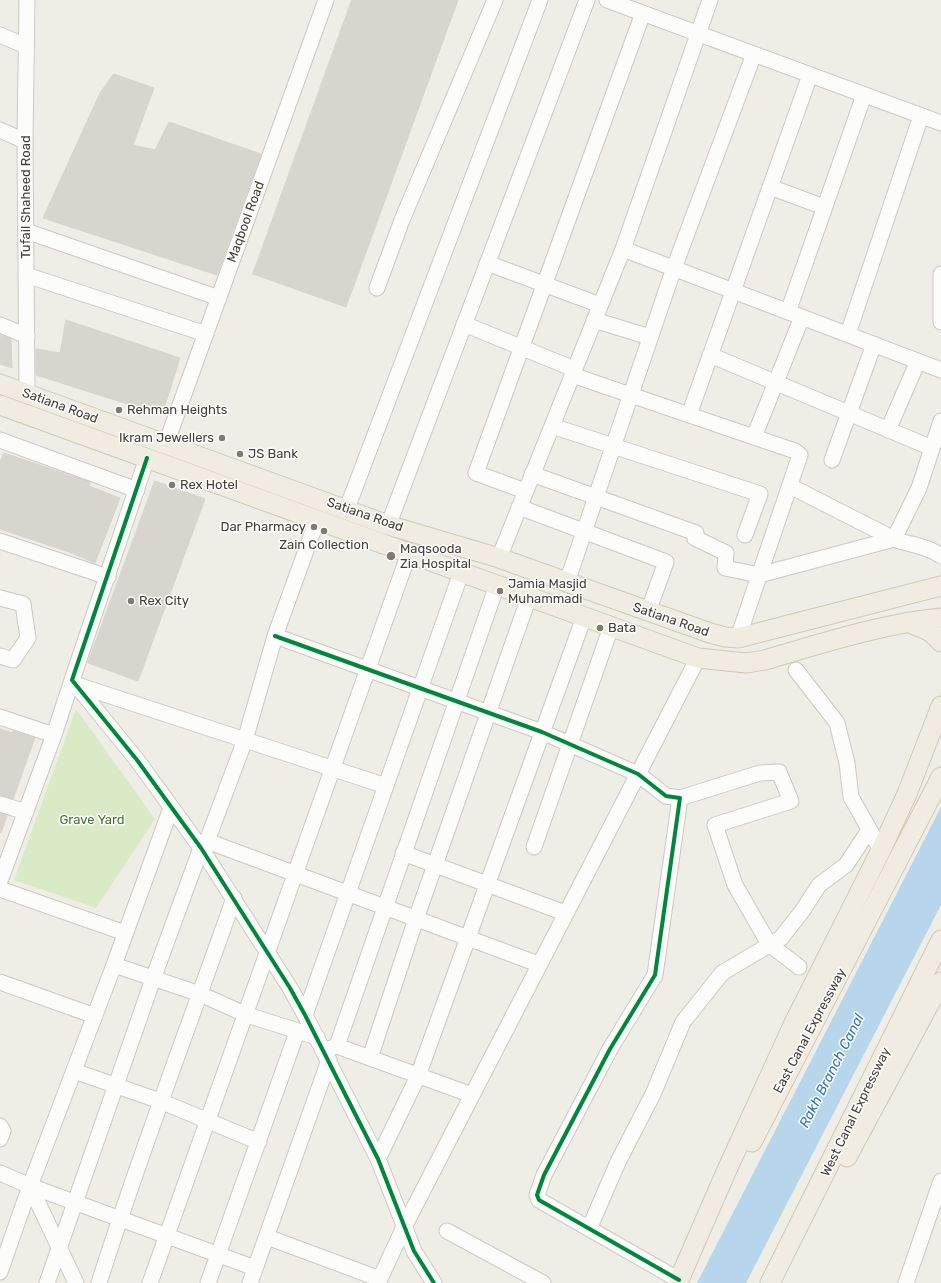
<!DOCTYPE html>
<html>
<head>
<meta charset="utf-8">
<style>
	body { margin:0 }
	canvas { display:block; background:#eeede6 }
</style>
</head>
<body>
<canvas width="941" height="1283"></canvas>
<script>
const g = document.querySelector('canvas').getContext('2d');
g.lineJoin = 'round';
function fill(path, color) {
  g.fillStyle = color;
  g.fill(path, 'evenodd');
}
function trace(path, color, width, dash) {
  g.strokeStyle = color;
  g.lineWidth = width;
  g.lineCap = dash ? 'butt' : 'round';
  g.setLineDash(dash || []);
  g.stroke(path);
}
function label(font, color, halo, rows, align = 'center') {
  g.font = font + ' Rubik,sans-serif';
  g.lineWidth = 3;
  g.setLineDash([]);
  g.textBaseline = 'middle';
  g.strokeStyle = halo;
  g.fillStyle = color;
  for (const [text, x, y, turn = 0] of rows) {
    g.save();
    g.translate(x, y);
    g.rotate((+turn || 0) * Math.PI / 180);
    g.textAlign = isNaN(turn) ? turn : align;
    if (halo) g.strokeText(text, 0, 0);
    g.fillText(text, 0, 0);
    g.restore();
  }
}
fill(new Path2D(`
	M 76,709 L 155,819 L 96,908 L 14,880 Z`), '#dae9c6');
fill(new Path2D(`
	M 941,807 L 941,905 L 746,1283 L 697,1283 Z`), '#b7d6ec');
const building = new Path2D(`
	M 352,0 L 458,0 L 346,307 L 253,274 Z
	M 114,74 L 154,88 L 133,145 L 155,150 L 169,122 L 261,154 L 217,275 L 43,218 L 100,93 Z
	M 66,320 L 180,358 L 162,415 L 36,375 L 36,349 L 60,353 Z
	M 0,335 L 11,339 L 12,368 L 0,364 Z
	M 4,453 L 90,482 L 89,486 L 120,498 L 95,563 L 72,553 L 0,529 L 0,463 Z
	M 155,481 L 205,499 L 138,681 L 88,663 Z
	M 0,729 L 12,733 L 13,731 L 35,738 L 13,799 L 0,795 Z
	M 0,813 L 7,816 L 1,833 L 0,832 Z`);
fill(building, '#d8d5cf');
trace(building, '#d6d4cc', 1);
const minor = new Path2D(`
	M 27,0 L 25,141 L 27,394
	M 607,0 L 941,123
	M 0,35 L 26,46
	M 0,130 L 25,141
	M 770,187 L 824,207
	M 26,231 L 219,298
	M 623,249 L 941,370
	M 487,263 L 600,305
	M 941,274 L 941,322
	M 26,275 L 206,334
	M 377,288 L 402,220 L 495,0
	M 788,312 L 864,95
	M 594,320 L 650,337
	M 464,324 L 574,369
	M 0,325 L 27,336
	M 848,334 L 921,116
	M 710,355 L 932,448
	M 572,375 L 795,451 L 800,455 L 738,638
	M 689,415 L 810,75
	M 552,426 L 760,494 L 745,535
	M 888,430 L 918,361
	M 754,437 L 802,317
	M 0,440 L 137,490
	M 166,444 L 326,0
	M 147,458 L 72,680 L 137,760 L 201,848 L 290,988 L 305,1015 L 378,1159 L 414,1251 L 434,1283
	M 832,460 L 874,344
	M 532,474 L 696,533 L 695,538 L 726,553 L 725,568 L 759,575 L 894,539 L 919,488 L 941,421
	M 790,486 L 894,539 C 910,545 928,546 941,556
	M 525,491 L 476,473 L 643,13
	M 519,507 L 666,562 L 648,612
	M 346,511 L 540,0
	M 388,526 L 587,0
	M 0,541 L 108,577
	M 499,558 L 623,249 L 710,0
	M 567,582 L 674,268 L 754,54
	M 0,598 L 23,604 L 28,638 L 13,660 L 0,656
	M 275,636 L 542,732 L 638,774 L 666,796 L 680,798 L 655,975 L 610,1049 L 544,1175 L 537,1195 L 539,1200 L 679,1280
	M 796,670 L 837,723 L 847,763 L 851,797 L 881,850
	M 77,685 L 386,786
	M 0,717 L 54,735
	M 680,798 L 760,773 L 779,772 L 791,801 L 715,825 L 735,885 L 769,944 L 799,967
	M 0,804 L 26,812
	M 171,808 L 114,965 L 200,994 L 247,1015 L 317,1037
	M 207,841 L 538,964
	M 534,847 L 611,627
	M 403,853 L 565,913
	M 0,881 L 54,735 L 72,680
	M 0,889 L 125,933
	M 0,982 L 95,1016
	M 305,1015 L 461,573
	M 337,1046 L 497,585
	M 328,1049 L 337,1046 L 472,1095
	M 370,1058 L 416,919 L 529,597
	M 74,1071 L 160,1101 L 259,1142
	M 0,1126 L 3,1131 L 0,1139
	M 378,1159 L 418,1076 L 584,617
	M 0,1173 L 30,1186 L 255,1268
	M 30,1186 L 76,1283
	M 589,1229 L 618,1162 L 653,1094 L 683,1022 L 722,973 L 781,938 L 803,910 L 819,885 L 846,865 L 869,830
	M 447,1231 L 543,1283
	M 267,1237 L 380,1279
	M 0,1272 L 30,1186 L 114,965
	M 47,1283 L 153,979 L 201,848 L 207,841 L 245,740 L 275,636 L 317,520
	M 99,1283 C 140,1153 189,1026 234,898
	M 150,1283 L 409,553
	M 208,1283 L 297,1032
	M 250,1283 L 329,1060
	M 378,1283 L 404,1227 L 698,658
	M 906,1283 L 941,1181`);
const major = new Path2D(`
	M 0,384 L 388,525 L 499,558 L 710,633 L 725,637 L 738,638 L 941,586
	M 0,405 L 698,658 L 746,663 L 765,660 C 823,643 881,624 941,618
	M 908,622 L 931,632 L 941,642
	M 752,1142 L 941,777
	M 847,1157 L 941,982
	M 679,1280 L 726,1172 L 794,1023 L 881,850 L 907,794 L 941,706
	M 770,1283 L 941,940`);
trace(minor, '#cbc9c2', 17);
trace(major, '#d1c9b4', 21);
trace(minor, '#fcfcfb', 15);
trace(major, '#f1ece2', 19);
trace(new Path2D(`
	M 147,458 L 72,680 L 137,760 L 201,848 L 290,988 L 305,1015 L 378,1159 L 414,1251 L 434,1283
	M 275,636 L 542,732 L 638,774 L 666,796 L 680,798 L 655,975 L 610,1049 L 544,1175 L 537,1195 L 539,1200 L 679,1280`), '#00873e', 4);
for (const [x, y, r, color] of [
	[119,410,4,"#807b72"],
	[222,438,4,"#807b72"],
	[240,454,4,"#807b72"],
	[172,485,4,"#807b72"],
	[314,527,4,"#807b72"],
	[324,531,4,"#807b72"],
	[391,556,5,"#807b72"],
	[500,591,4,"#807b72"],
	[131,601,4,"#807b72"],
	[600,628,4,"#807b72"]
]) {
  const dot = new Path2D();
  dot.arc(x, y, r, 0, 2 * Math.PI);
  g.fillStyle = color;
  g.fill(dot);
  trace(dot, '#fff', 1.5);
}
label('13px', '#443e34', '#fff', [
	["Tufail Shaheed Road",26,197,-90],
	["Maqbool Road",246,222,-70],
	["Satiana Road",60,406,20],
	["Satiana Road",365,515,19],
	["Satiana Road",671,620,19],
	["East Canal Expressway",810,1031,-62],
	["West Canal Expressway",856,1112,-64]
]);
label('13px', '#443e34', '#fff', [
	["Rehman Heights",127,410],
	["Ikram Jewellers",214,438,"right"],
	["JS Bank",248,454],
	["Rex Hotel",180,485],
	["Dar Pharmacy",306,527,"right"],
	["Zain Collection",324,545,"center"],
	["Maqsooda",400,549],
	["Zia Hospital",400,564],
	["Jamia Masjid",508,584],
	["Muhammadi",508,599],
	["Rex City",139,601],
	["Bata",608,628]
], 'left');
label('13px', '#427428', '#fff', [
	["Grave Yard",92,820]
]);
label('italic 14px', '#2e74ae', '#fff', [
	["Rakh Branch Canal",832,1071,-63]
]);
</script>
</body>
</html>
